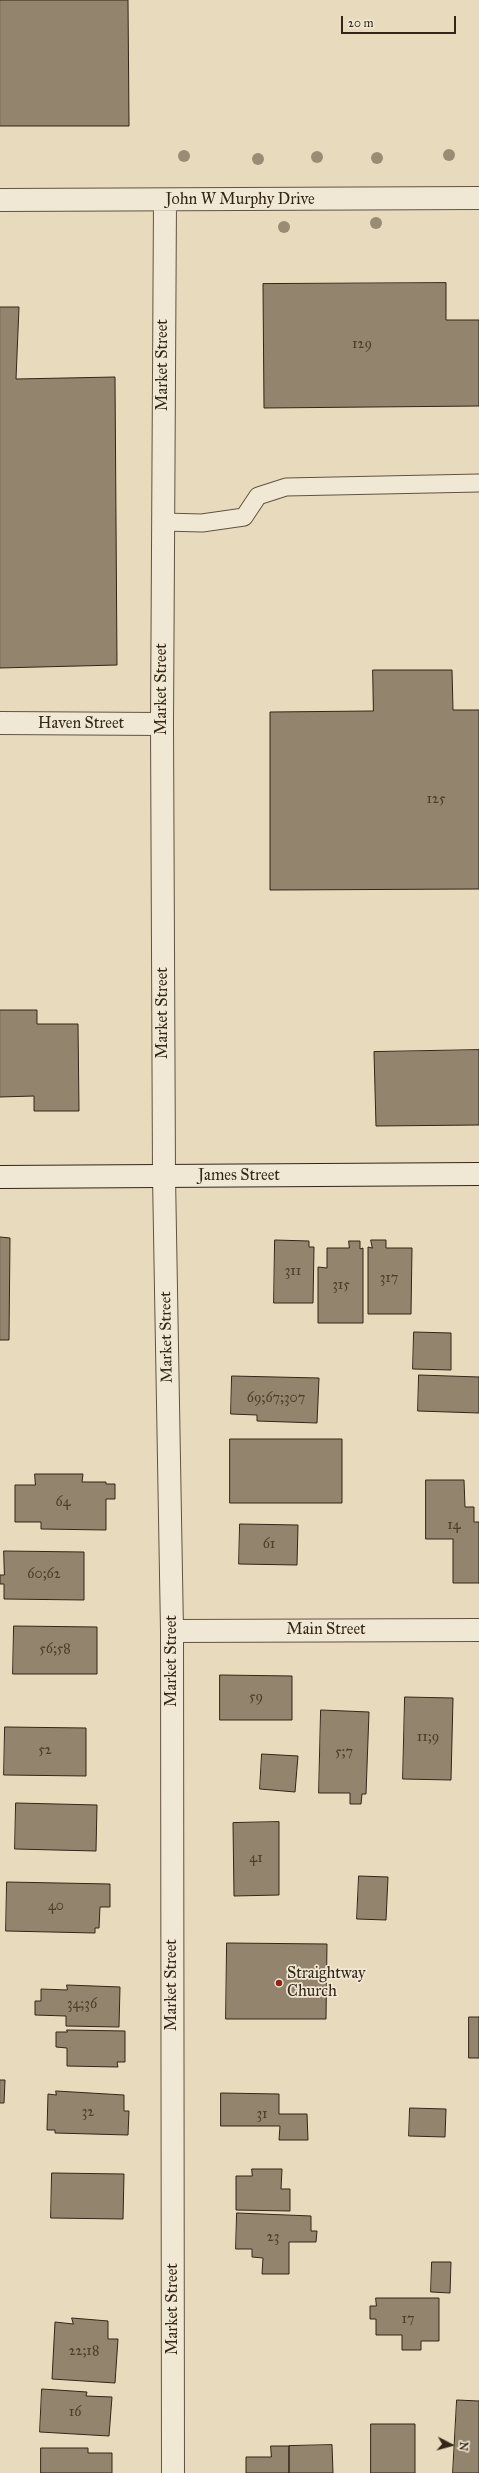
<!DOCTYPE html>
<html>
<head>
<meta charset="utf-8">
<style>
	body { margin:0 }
	#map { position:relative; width:479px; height:2473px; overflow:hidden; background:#e8dbbd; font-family:"IM FELL Great Primer",serif }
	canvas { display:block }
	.north { position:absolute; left:431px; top:2425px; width:40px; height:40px; -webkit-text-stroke:3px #f0e8d4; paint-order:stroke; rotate:96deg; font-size:11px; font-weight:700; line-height:16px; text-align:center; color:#342617 }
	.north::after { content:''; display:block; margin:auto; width:14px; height:18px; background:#342617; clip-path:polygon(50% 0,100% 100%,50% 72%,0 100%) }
	.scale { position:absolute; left:341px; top:16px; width:115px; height:18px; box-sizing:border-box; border:2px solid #342617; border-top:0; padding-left:5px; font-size:12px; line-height:14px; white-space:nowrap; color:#342617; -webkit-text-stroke:3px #f0e8d4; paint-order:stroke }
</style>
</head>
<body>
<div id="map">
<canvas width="479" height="2473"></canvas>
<div class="north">N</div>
<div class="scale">20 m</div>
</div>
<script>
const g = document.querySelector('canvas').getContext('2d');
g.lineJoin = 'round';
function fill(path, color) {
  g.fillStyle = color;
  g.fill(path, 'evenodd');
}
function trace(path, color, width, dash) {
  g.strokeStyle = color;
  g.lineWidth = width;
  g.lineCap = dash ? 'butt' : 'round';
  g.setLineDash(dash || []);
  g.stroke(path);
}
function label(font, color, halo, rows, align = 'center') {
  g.font = font + ' "IM FELL Great Primer",serif';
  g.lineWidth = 3.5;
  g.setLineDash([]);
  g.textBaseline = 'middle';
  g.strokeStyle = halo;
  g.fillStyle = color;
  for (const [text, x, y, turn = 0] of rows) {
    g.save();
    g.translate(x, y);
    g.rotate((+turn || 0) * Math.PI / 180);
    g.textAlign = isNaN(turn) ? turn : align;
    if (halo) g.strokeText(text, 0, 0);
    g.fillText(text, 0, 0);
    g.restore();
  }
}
const building = new Path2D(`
	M 0,0 L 128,0 L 129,126 L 0,126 Z
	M 446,283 L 446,320 L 479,320 L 479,406 L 264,408 L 263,284 Z
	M 0,307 L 19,307 L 16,379 L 115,377 L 117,665 L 0,668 Z
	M 373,670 L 452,670 L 453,710 L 479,710 L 479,889 L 270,890 L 270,712 L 373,711 Z
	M 0,1010 L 37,1010 L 37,1024 L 78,1024 L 79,1111 L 34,1111 L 34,1096 L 0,1097 Z
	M 479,1050 L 479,1125 L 376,1126 L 374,1052 Z
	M 0,1237 L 10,1238 L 9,1340 L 0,1340 Z
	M 275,1240 L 309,1241 L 309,1247 L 314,1247 L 313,1303 L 274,1303 Z
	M 371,1240 L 386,1240 L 386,1248 L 412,1248 L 411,1314 L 368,1314 L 368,1247 L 372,1248 Z
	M 349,1241 L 360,1241 L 360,1249 L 363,1248 L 363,1323 L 318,1323 L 318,1267 L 327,1268 L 327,1248 L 349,1248 Z
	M 414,1332 L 451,1333 L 451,1370 L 413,1369 Z
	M 419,1375 L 479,1377 L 479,1413 L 418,1411 Z
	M 232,1376 L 319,1378 L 317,1423 L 257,1421 L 257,1415 L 231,1414 Z
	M 230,1439 L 342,1439 L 342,1503 L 230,1503 Z
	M 35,1474 L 83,1474 L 82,1482 L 106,1482 L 106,1484 L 115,1484 L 115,1499 L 106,1499 L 106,1530 L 41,1529 L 41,1522 L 15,1522 L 15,1485 L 35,1485 Z
	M 426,1480 L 464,1480 L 465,1507 L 474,1507 L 474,1522 L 479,1522 L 479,1583 L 453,1583 L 453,1539 L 426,1539 Z
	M 240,1524 L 298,1525 L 297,1565 L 239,1564 Z
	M 4,1551 L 84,1552 L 84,1600 L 4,1599 L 4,1584 L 0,1584 L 0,1575 L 4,1575 Z
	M 14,1626 L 97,1627 L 97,1674 L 13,1674 Z
	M 220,1675 L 292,1676 L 292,1720 L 220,1720 Z
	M 405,1697 L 453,1698 L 451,1780 L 403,1779 Z
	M 321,1710 L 369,1712 L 366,1794 L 362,1794 L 361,1804 L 350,1804 L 350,1793 L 319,1793 Z
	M 5,1727 L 86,1728 L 86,1776 L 4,1775 Z
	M 262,1754 L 298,1756 L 295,1792 L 260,1789 Z
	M 16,1803 L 97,1805 L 96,1851 L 15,1849 Z
	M 279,1822 L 279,1895 L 234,1896 L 233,1823 Z
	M 359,1876 L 388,1877 L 386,1920 L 357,1919 Z
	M 7,1882 L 110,1884 L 110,1907 L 100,1907 L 99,1928 L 95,1928 L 95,1933 L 6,1931 Z
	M 227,1943 L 327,1944 L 326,2019 L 226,2019 Z
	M 67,1985 L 120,1987 L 119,2027 L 66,2026 L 66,2016 L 35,2015 L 35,2001 L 41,2001 L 41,1989 L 67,1990 Z
	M 469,2017 L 479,2017 L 479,2058 L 469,2058 Z
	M 67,2030 L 125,2031 L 125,2062 L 117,2062 L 118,2067 L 67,2066 L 67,2048 L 56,2047 L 56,2032 L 67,2032 Z
	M 0,2080 L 5,2080 L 4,2103 L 0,2103 Z
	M 56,2091 L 124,2095 L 124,2111 L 129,2111 L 128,2135 L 55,2133 L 55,2130 L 47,2130 L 48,2094 L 56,2095 Z
	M 221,2093 L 279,2094 L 279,2114 L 307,2114 L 308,2140 L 279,2140 L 280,2126 L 221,2126 Z
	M 410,2108 L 446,2109 L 445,2137 L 409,2136 Z
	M 252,2169 L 282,2169 L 281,2189 L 290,2189 L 290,2211 L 236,2210 L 236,2176 L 252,2176 Z
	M 52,2173 L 124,2174 L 123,2219 L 51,2218 Z
	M 237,2213 L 311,2216 L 311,2231 L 317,2231 L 316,2242 L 289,2242 L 289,2274 L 262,2274 L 263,2258 L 252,2257 L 252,2249 L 236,2249 Z
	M 432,2262 L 451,2262 L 450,2293 L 431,2292 Z
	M 376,2298 L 439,2298 L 439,2341 L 421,2341 L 421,2350 L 402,2350 L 402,2335 L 376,2335 L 376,2319 L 370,2319 L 370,2306 L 376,2306 Z
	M 72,2318 L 108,2321 L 108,2339 L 118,2339 L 115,2383 L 52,2379 L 55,2322 L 73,2324 Z
	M 42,2389 L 87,2392 L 86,2396 L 112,2397 L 109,2436 L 40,2432 Z
	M 457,2400 L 479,2401 L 479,2473 L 453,2473 Z
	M 371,2424 L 415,2424 L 415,2473 L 371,2473 Z
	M 332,2445 L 333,2473 L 289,2473 L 289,2446 Z
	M 271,2446 L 289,2446 L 289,2473 L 246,2473 L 246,2457 L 271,2457 Z
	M 41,2448 L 88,2448 L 88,2453 L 112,2453 L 112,2473 L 41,2473 Z`);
fill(building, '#92846d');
trace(building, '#342617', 1);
const lane = new Path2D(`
	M 163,522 L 202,523 L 244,517 L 258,496 L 286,487 L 479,483`);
const street = new Path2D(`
	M 0,200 L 479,198
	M 165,200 L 162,724 L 164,1176 L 172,1631 L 173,2473
	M 0,723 L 162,724
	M 172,1631 L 479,1630`);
const secondary = new Path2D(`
	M 0,1177 L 479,1174`);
trace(lane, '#615340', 19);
trace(street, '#615340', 24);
trace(secondary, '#342617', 24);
trace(lane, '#f0e8d4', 17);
trace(street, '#f0e8d4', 22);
trace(secondary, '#f0e8d4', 22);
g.fillStyle = '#998c75';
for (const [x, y] of [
	[449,155],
	[184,156],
	[317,157],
	[377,158],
	[258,159],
	[376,223],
	[284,227]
]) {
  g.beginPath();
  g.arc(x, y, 6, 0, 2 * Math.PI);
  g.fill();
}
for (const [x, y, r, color] of [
	[279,1983,4,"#8f2418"]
]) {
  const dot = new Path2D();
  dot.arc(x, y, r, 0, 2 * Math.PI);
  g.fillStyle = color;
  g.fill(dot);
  trace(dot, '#f0e8d4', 1.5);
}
label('14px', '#4c3e2c', null, [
	["129",362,345],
	["125",436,800],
	["311",293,1272],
	["317",389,1279],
	["315",341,1286],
	["69;67;307",276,1399],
	["64",63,1503],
	["14",454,1526],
	["61",269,1545],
	["60;62",44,1575],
	["56;58",55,1650],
	["59",256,1698],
	["11;9",428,1738],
	["52",45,1751],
	["5;7",344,1753],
	["41",256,1859],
	["40",56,1907],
	["34;36",82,2005],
	["32",88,2113],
	["31",262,2115],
	["23",273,2238],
	["17",408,2320],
	["22;18",84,2352],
	["16",75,2413]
]);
label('16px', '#342617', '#f0e8d4', [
	["John W Murphy Drive",240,200],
	["Market Street",163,365,-90],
	["Market Street",162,689,-90],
	["Haven Street",81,724],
	["Market Street",163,1013,-90],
	["James Street",239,1176],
	["Market Street",167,1337,-91],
	["Main Street",326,1630],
	["Market Street",172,1661,-90],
	["Market Street",172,1985,-90],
	["Market Street",173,2309,-90]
]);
label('16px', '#342617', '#f0e8d4', [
	["Straightway",287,1974],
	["Church",287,1992]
], 'left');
</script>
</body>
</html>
